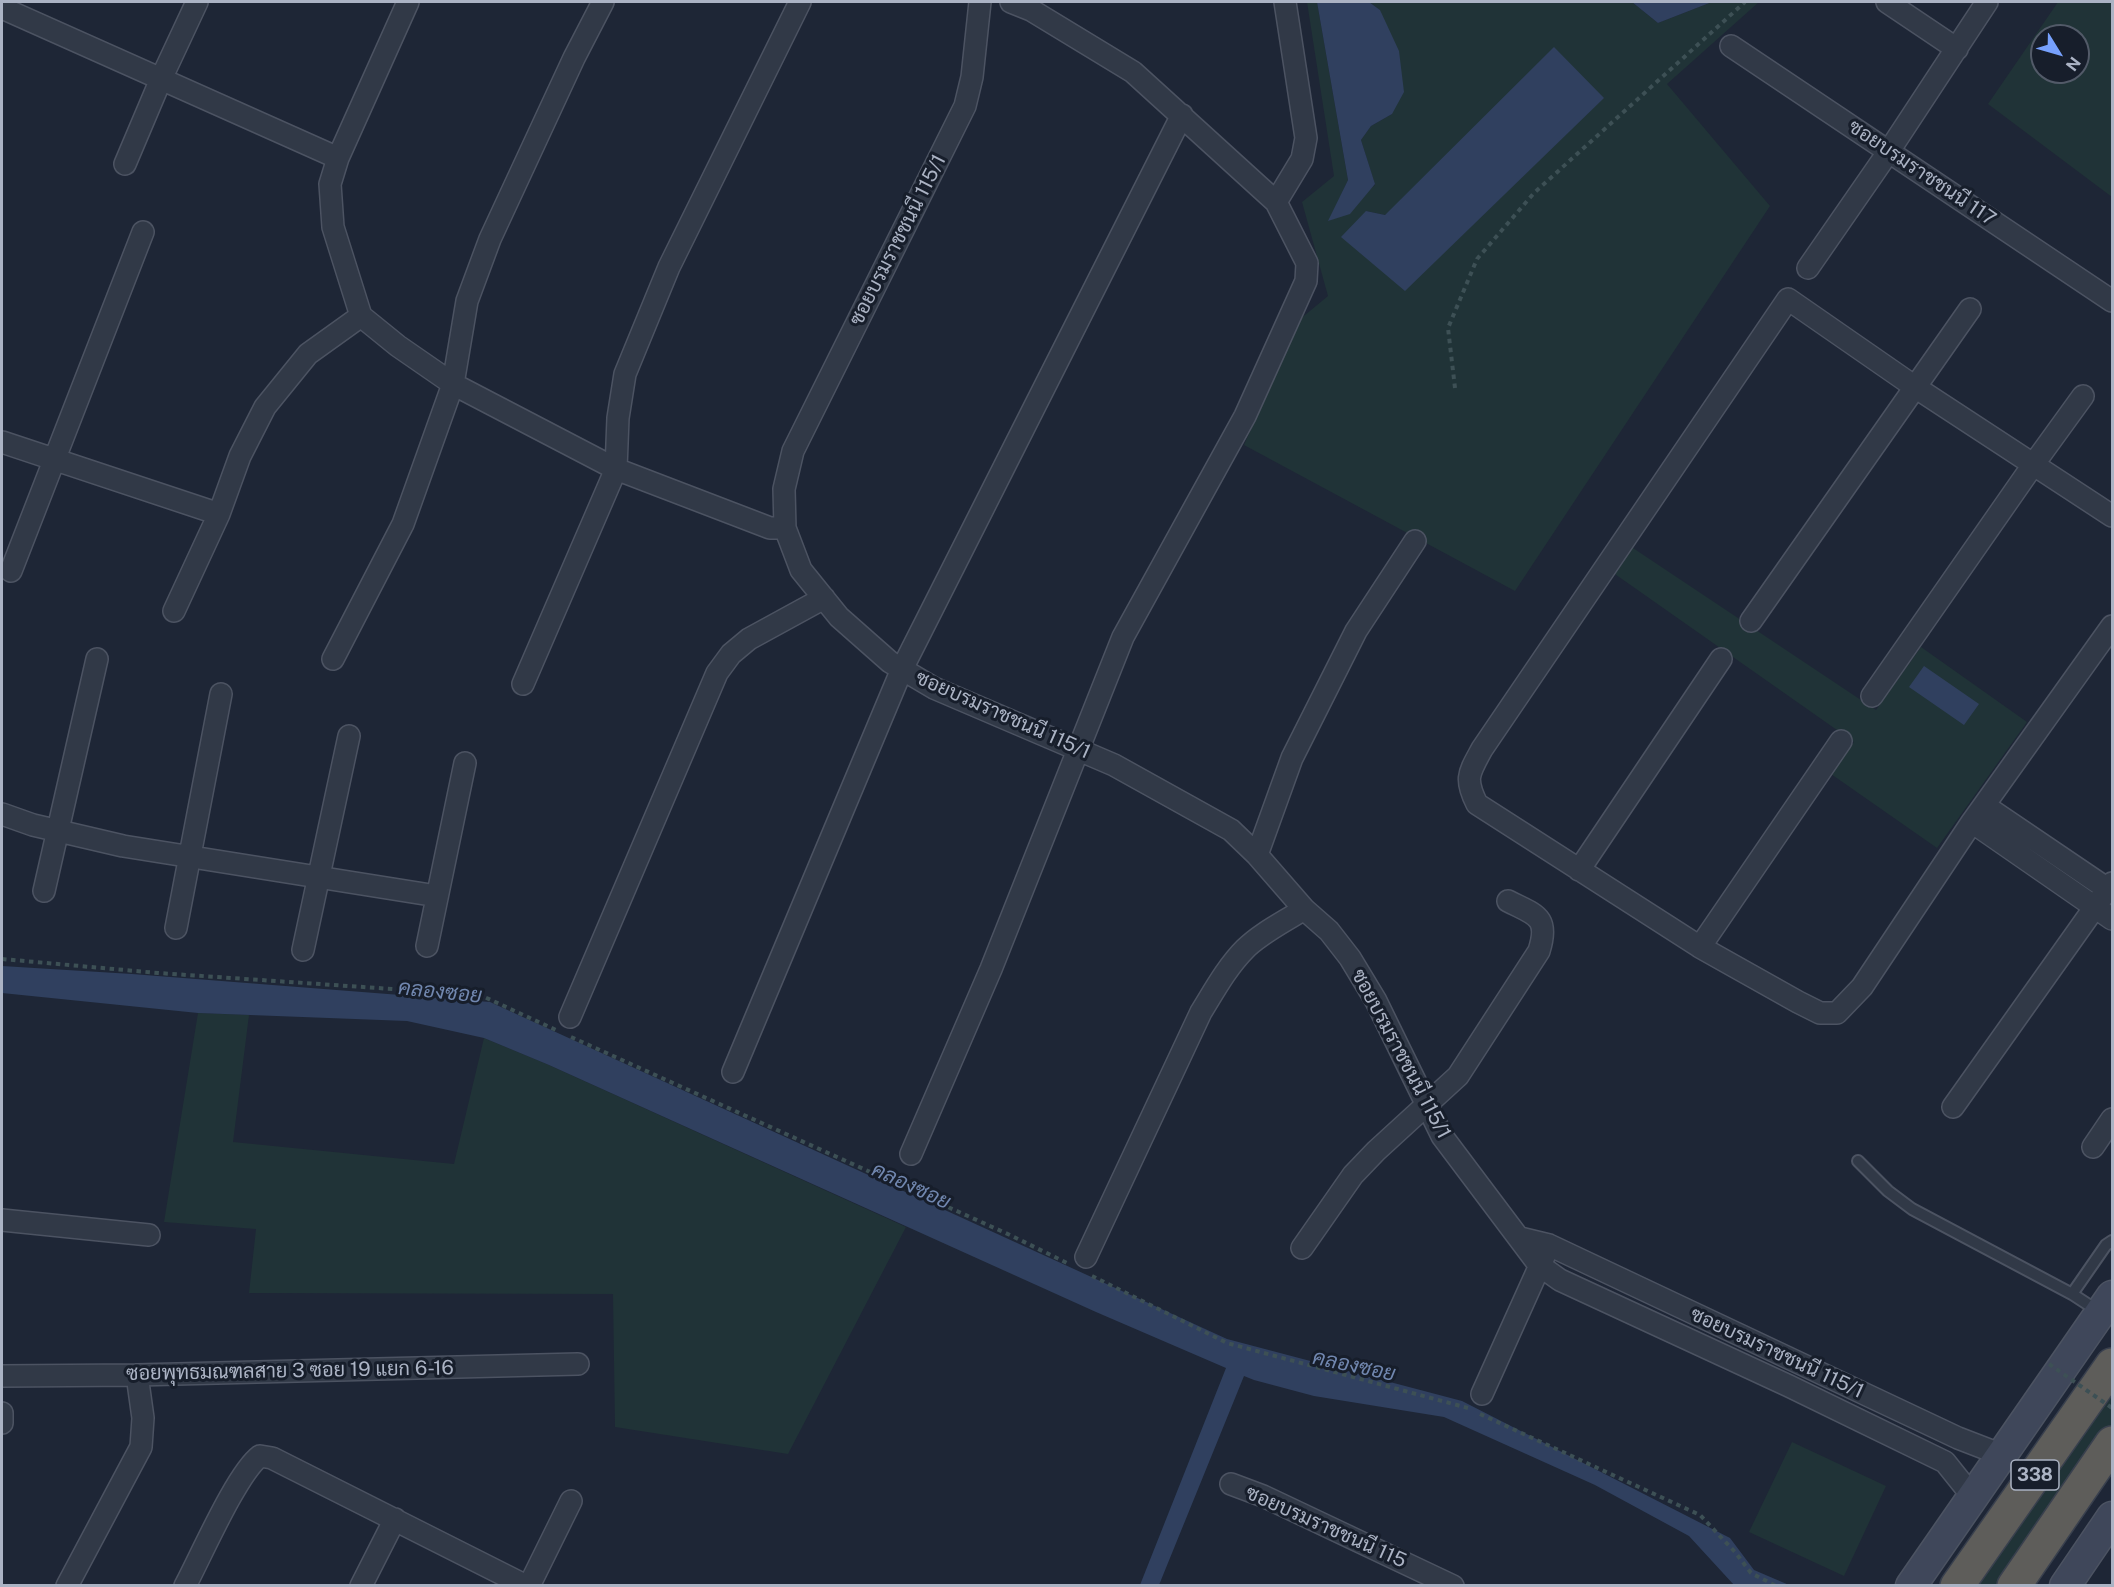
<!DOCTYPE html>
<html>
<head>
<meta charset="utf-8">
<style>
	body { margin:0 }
	#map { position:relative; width:2114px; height:1587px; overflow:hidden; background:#1e2636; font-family:"Public Sans",sans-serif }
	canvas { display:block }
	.frame { position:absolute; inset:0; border:3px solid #abb3c4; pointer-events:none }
	.north { position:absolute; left:2030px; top:24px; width:60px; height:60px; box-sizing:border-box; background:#171e2b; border:2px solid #525a68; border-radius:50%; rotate:127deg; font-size:16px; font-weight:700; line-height:24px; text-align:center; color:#abb3c4 }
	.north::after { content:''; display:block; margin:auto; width:21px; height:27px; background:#77a1fd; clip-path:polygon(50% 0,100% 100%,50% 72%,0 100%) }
</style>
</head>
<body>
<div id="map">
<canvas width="2114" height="1587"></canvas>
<div class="frame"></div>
<div class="north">N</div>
</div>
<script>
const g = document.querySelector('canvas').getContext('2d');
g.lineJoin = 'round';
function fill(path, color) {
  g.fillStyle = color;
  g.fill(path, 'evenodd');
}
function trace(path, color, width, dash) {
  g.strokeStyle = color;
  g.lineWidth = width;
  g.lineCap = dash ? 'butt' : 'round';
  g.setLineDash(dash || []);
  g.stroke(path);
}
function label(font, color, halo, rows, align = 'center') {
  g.font = font + ' "Public Sans",Sarabun,sans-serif';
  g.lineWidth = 6;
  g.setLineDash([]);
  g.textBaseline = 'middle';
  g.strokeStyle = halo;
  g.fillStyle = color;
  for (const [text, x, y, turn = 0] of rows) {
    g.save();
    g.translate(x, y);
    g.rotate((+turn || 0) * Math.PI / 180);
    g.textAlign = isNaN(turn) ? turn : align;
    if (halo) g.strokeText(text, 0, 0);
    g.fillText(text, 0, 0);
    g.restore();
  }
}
fill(new Path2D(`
	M 1307,2 L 1317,2 L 1348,180 L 1329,221 L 1375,185 L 1361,140 L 1371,126 L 1392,114 L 1380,10 L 1369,2 L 1632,2 L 1658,23 L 1712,2 L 1759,2 L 1667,84 L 1770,206 L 1515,591 L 1244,445 L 1299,320 L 1328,296 L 1302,202 L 1334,176 ZM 1604,98 L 1603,98 L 1405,290 L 1366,211 L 1385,215 Z
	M 2058,2 L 2112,2 L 2112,197 L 1988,104 ZM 2042,36 L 2078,36 L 2078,72 L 2042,72 Z
	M 1630,546 L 1876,710 L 1921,647 L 2027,722 L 1937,848 L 1831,774 L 1854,742 L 1612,572 Z
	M 198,1013 L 249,1015 L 233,1142 L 454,1164 L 484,1038 L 549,1065 L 906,1227 L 788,1454 L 615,1427 L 613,1294 L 249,1293 L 256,1229 L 164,1222 Z
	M 2112,1381 L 2112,1424 L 2002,1585 L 1970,1586 Z
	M 1792,1442 L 1886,1486 L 1844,1576 L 1749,1532 Z`), '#203337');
fill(new Path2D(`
	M 1317,2 L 1369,2 L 1380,10 L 1399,51 L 1404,92 L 1392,114 L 1371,126 L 1361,140 L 1375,184 L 1350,214 L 1328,221 L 1348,180 Z
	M 1632,2 L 1712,2 L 1658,23 Z
	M 1554,47 L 1604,98 L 1405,291 L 1341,237 L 1366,211 L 1385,215 Z
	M 1924,666 L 1979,704 L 1964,725 L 1909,687 Z
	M 2,966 L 132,974 L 490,1002 L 1227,1339 L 1462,1401 L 1730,1538 L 1754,1570 L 1789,1585 L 1734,1585 L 1689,1536 L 1595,1485 L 1444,1417 L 1314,1396 L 1254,1380 L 1244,1376 L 1159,1585 L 1140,1585 L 1226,1368 L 1096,1312 L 549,1065 L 484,1038 L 407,1021 L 198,1013 L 2,993 Z`), '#30405f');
const service = new Path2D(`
	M 1858,1161 L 1888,1191 L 1912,1209 L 2072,1294 L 2098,1311
	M 2072,1294 L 2106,1245 L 2112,1241`);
const minor = new Path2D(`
	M 408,2 L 338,158 L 330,184 L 333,227 L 361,316 L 398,346 L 453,384 L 616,469 L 770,528 L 785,528
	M 980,2 L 972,77 L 965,106 L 793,451 L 784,489 L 785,528 L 801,570 L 839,617 L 890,662 L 934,688 L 1114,765 L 1231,830 L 1257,855 L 1304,909 L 1329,931 L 1350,958 L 1376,1001 L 1442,1136 L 1539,1265 L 1560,1280 L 1789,1386 L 1945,1462 L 1973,1497
	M 1887,2 L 1957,49
	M 2,8 L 338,158
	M 1731,46 L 2112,301
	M 125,164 L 161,79 L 197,2
	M 1276,202 L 1302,159 L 1306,138 L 1285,2
	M 1808,268 L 1889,151 L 1987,2
	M 2,442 L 219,514
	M 2112,516 L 1915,387 L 1788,299 L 1482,749 C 1469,773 1464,778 1477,804 L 1700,947 L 1798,1002 L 1820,1013 L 1837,1013 L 1862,987 L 1972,822 L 2112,626
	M 11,571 L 143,232
	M 174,611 L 219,514 L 240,456 L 265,407 L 308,354 L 361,316
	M 1751,621 L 1970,309
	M 333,659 L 403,524 L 453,384 L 467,301 L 490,239 L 574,58 L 603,2
	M 523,684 L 616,469 L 618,418 L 625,374 L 669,267 L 800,2
	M 1872,696 L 2033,465 L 2083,396
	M 1985,806 L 2112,892
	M 2,814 L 33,825 L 123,846 L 437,896
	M 1972,822 L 2112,919
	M 1257,855 L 1292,758 L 1356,631 L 1415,541
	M 1579,870 L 1721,659
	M 44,891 L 97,659
	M 176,928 L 221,694
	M 427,946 L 465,763
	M 1700,947 L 1841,741
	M 303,950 L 349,736
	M 570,1017 L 717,673 L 731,654 L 749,639 L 824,598
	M 733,1072 L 902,669 L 1182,115
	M 1953,1107 L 2112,883
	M 2093,1147 L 2112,1119
	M 911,1154 L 991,969 L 1123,637 L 1245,416 L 1306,281 L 1307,263 L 1276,202 L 1133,72 L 1031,10 L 1011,2
	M 2,1220 L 149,1235
	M 1520,1238 L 1549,1245 L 1958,1438 L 2002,1455
	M 1302,1248 L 1353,1175 L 1376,1151 L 1458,1076 L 1539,951 C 1550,916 1535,915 1508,901
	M 1086,1257 L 1201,1012 C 1214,991 1227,967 1245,949 C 1261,933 1284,922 1304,909
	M 2,1376 L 137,1375 L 578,1364
	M 1482,1394 L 1546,1252
	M 2,1413 L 2,1423
	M 1231,1484 L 1263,1496 L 1453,1586
	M 67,1586 L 141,1447 L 143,1418 L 137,1375
	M 185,1586 C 201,1556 237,1473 260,1456 L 272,1458 L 526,1586
	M 361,1586 L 395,1519
	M 529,1586 L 571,1501`);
const secondary = new Path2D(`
	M 1911,1586 L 2112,1296
	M 2065,1586 L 2112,1517`);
const trunk = new Path2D(`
	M 1957,1586 L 2112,1365
	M 2014,1586 L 2112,1443`);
trace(service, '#4c5362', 14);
trace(minor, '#4c5362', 24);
trace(secondary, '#4c5362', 33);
trace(trunk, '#39404e', 36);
trace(new Path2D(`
	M 1455,388 L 1448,328 L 1477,259 L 1534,193 L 1745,2
	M 2,959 L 158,973 L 480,995 L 556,1030
	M 571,1037 L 1010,1235 L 1069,1264
	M 1092,1276 L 1227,1343 L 1468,1408
	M 1480,1414 L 1700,1515 L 1735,1552 L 1751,1573 L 1776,1586`), '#3d5055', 4, [4.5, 4.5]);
trace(service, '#313947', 10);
trace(minor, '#313947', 21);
trace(secondary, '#3f475a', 30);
trace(trunk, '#5e5d5a', 33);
trace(new Path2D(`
	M 2049,1364 L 2112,1408`), '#3d5055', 4, [4.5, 4.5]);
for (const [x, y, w] of [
	[2035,1475,48]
]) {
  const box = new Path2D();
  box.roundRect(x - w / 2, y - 15, w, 30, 4.5);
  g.fillStyle = '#171e2b';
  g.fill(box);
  trace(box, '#abb3c4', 1.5);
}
label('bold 18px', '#abb3c4', null, [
	["338",2035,1475]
]);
label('20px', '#abb3c4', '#171e2b', [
	["ซอยบรมราชชนนี 117",1922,173,34],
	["ซอยบรมราชชนนี 115/1",898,240,-63],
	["ซอยบรมราชชนนี 115/1",1003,715,24],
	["ซอยบรมราชชนนี 115/1",1401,1054,62],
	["ซอยบรมราชชนนี 115/1",1777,1353,25],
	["ซอยพุทธมณฑลสาย 3 ซอย 19 แยก 6-16",290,1371,-1],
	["ซอยบรมราชชนนี 115",1326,1527,24]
]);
label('italic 21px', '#7187af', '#171e2b', [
	["คลองซอย",440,992,6],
	["คลองซอย",911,1186,25],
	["คลองซอย",1354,1366,12]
]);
</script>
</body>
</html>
